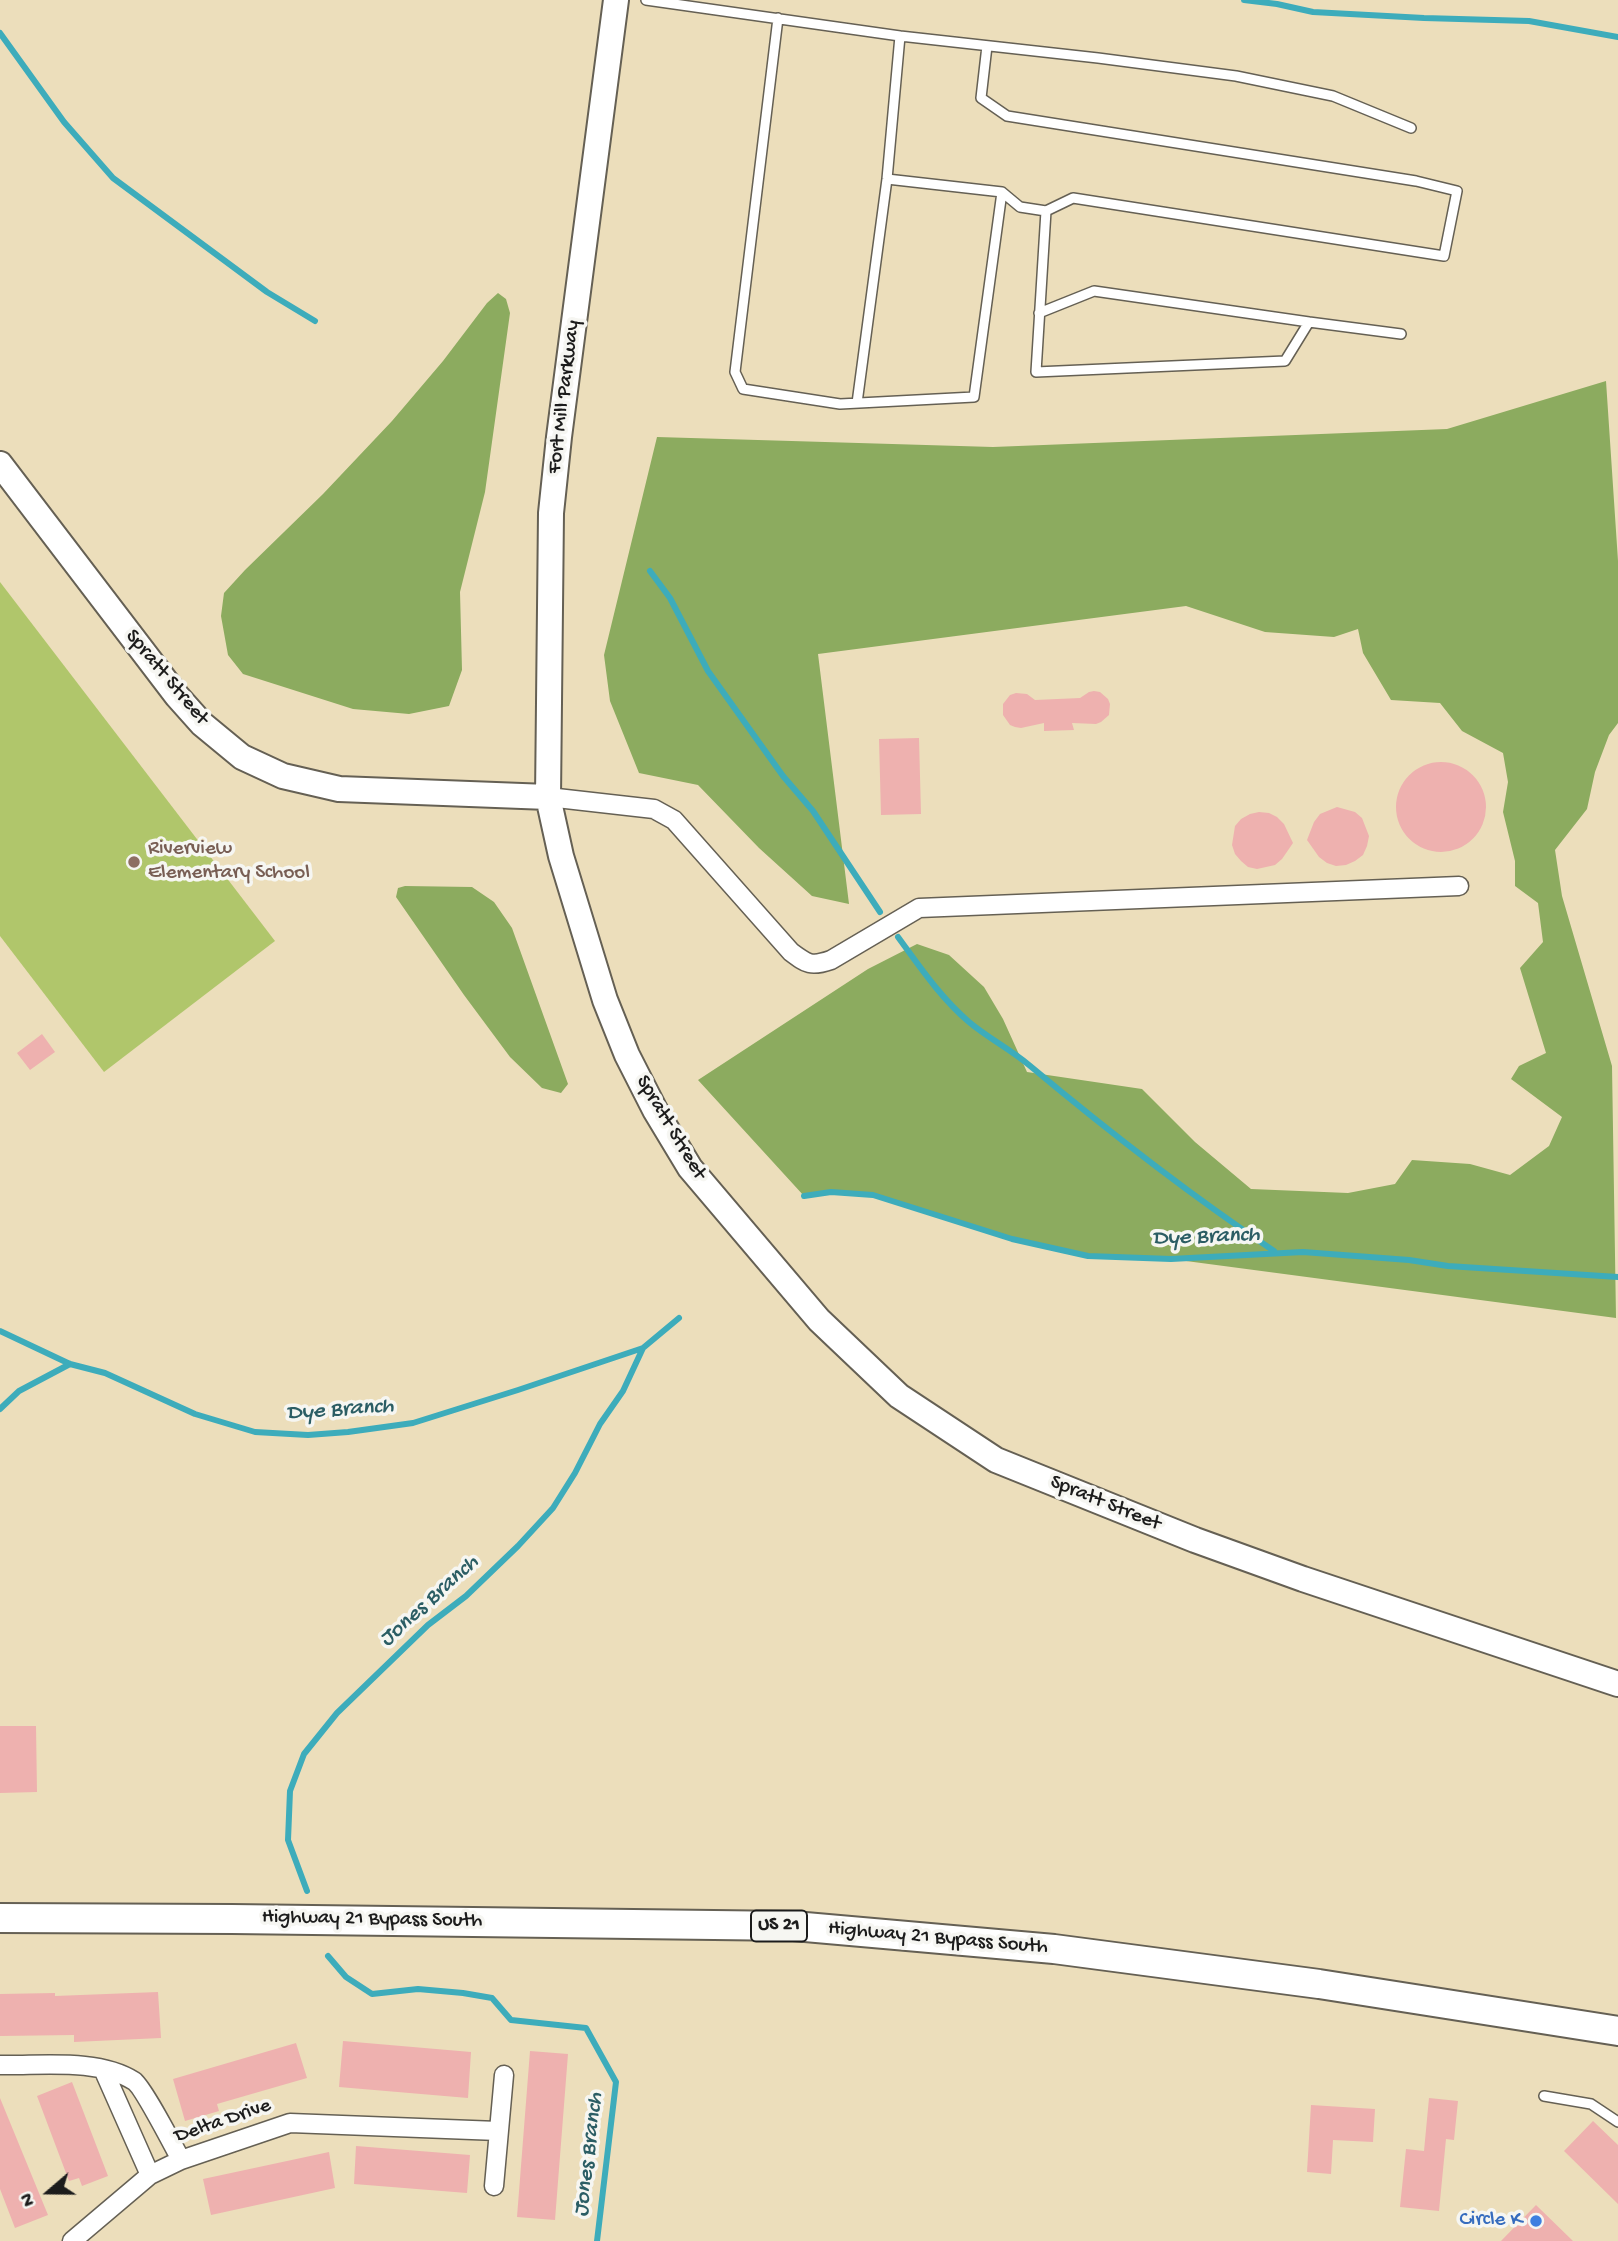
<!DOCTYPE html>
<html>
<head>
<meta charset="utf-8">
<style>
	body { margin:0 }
	#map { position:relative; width:1618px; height:2241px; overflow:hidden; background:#ecdebb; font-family:"Gochi Hand",sans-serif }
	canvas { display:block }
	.north { position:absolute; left:14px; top:2157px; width:70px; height:70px; -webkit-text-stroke:5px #f6f6f2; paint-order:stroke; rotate:250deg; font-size:19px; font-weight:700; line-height:28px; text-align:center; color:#1c1c1c }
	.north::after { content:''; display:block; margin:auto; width:24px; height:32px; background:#1c1c1c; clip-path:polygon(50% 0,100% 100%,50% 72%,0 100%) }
</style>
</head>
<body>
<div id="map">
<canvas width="1618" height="2241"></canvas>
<div class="north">N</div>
</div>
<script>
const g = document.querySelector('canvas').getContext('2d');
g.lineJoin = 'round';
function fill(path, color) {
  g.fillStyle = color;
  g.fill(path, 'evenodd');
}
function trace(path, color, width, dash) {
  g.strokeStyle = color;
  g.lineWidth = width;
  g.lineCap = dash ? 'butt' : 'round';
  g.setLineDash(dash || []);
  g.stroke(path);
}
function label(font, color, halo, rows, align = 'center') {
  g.font = font + ' "Gochi Hand",sans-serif';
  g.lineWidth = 7;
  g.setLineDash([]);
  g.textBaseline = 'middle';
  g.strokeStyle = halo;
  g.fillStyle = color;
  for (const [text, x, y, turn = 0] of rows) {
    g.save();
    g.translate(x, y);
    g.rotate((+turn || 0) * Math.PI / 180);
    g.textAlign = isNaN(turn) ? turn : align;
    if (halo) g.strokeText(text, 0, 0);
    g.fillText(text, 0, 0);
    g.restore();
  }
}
fill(new Path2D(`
	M 0,582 L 275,941 L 104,1072 L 0,936 Z`), '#b0c66b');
fill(new Path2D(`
	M 498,293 L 506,299 L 510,313 L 485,492 L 460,592 L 462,670 L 449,706 L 409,714 L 353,709 L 243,674 L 228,655 L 221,616 L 224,593 L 245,570 L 323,494 L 392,421 L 443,361 L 487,303 Z
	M 1606,381 L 1618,561 L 1618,723 L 1609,735 L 1595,772 L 1587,809 L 1555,850 L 1562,896 L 1612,1066 L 1616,1318 L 1171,1259 L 1088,1256 L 1012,1239 L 873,1195 L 831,1192 L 804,1196 L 698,1080 L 868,969 L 917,944 L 949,955 L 984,987 L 1003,1019 L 1027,1072 L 1142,1089 L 1195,1142 L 1251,1189 L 1348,1193 L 1395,1184 L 1412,1160 L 1470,1164 L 1510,1175 L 1549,1146 L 1562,1117 L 1511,1079 L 1519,1066 L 1546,1053 L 1520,968 L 1543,942 L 1538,903 L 1515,886 L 1515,861 L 1503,812 L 1508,782 L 1503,753 L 1462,731 L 1440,703 L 1391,700 L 1363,653 L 1358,629 L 1334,637 L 1265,632 L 1186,606 L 818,654 L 849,904 L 812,896 L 759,848 L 698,785 L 639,773 L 610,701 L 604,655 L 657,437 L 993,447 L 1447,429 Z
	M 405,886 L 472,887 L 494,902 L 512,928 L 568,1084 L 561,1093 L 542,1088 L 510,1057 L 464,995 L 396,897 L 398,888 Z`), '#8cab5f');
trace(new Path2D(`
	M 1244,0 L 1277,4 L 1313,12 L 1424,18 L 1529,21 L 1618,37
	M 0,33 L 64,122 L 113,178 L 267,292 L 315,321
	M 650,571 L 670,598 L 708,671 L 783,776 L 813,811 L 880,912
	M 898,937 C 920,967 940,997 969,1022 C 988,1038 1010,1049 1029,1065 C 1108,1131 1189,1194 1274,1251
	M 804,1196 L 831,1192 L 873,1195 L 1012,1239 L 1088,1256 L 1171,1259 L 1303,1252 L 1409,1260 L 1448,1266 L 1618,1277
	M 0,1331 L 70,1364 L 105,1373 L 195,1414 L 255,1432 L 308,1435 L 348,1432 L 413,1423 L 518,1390 L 643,1348 L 679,1318
	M 0,1409 L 19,1391 L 70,1364
	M 307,1891 L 288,1840 L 290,1791 L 304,1754 L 337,1713 L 428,1625 L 466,1596 L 518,1546 L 553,1508 L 575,1473 L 600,1424 L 623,1391 L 643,1348
	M 328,1956 L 346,1977 L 372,1994 L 418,1989 L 463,1993 L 492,1998 L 511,2020 L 586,2028 L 616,2082 L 597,2241`), '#3dacbb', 6);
fill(new Path2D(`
	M 1094,691 L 1100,692 L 1108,699 L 1110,704 L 1109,715 L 1101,722 L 1096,724 L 1072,723 L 1074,730 L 1044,731 L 1044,723 L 1021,728 L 1015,727 L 1010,725 L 1003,715 L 1003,704 L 1010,695 L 1016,693 L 1027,694 L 1035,700 L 1080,698 L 1089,692 Z
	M 919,738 L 921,814 L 881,815 L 879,739 Z
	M1396 807a45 45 0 1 1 90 0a45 45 0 1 1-90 0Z
	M 1337,807 L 1355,812 L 1362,818 L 1369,836 L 1367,846 L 1363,855 L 1355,861 L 1346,865 L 1336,866 L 1327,863 L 1319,857 L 1307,840 L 1314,822 L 1320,814 Z
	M 1259,812 L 1269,813 L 1277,817 L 1284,824 L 1293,843 L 1282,859 L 1275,865 L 1257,869 L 1248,867 L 1241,861 L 1235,854 L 1232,845 L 1235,826 L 1241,819 L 1250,814 Z
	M 42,1034 L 55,1052 L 30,1070 L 17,1053 Z
	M 0,1726 L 36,1726 L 37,1792 L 0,1793 Z
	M 158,1992 L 161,2038 L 74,2042 L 74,2035 L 0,2036 L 0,1994 L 55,1993 L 55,1996 Z
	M 343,2041 L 471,2052 L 468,2098 L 339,2087 Z
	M 296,2043 L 307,2078 L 217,2104 L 219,2111 L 185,2121 L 173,2079 Z
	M 530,2051 L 568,2054 L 555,2220 L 517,2217 Z
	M 72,2082 L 108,2176 L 82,2186 L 79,2178 L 69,2181 L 37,2096 Z
	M 0,2098 L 48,2215 L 15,2228 L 0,2189 Z
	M 1429,2098 L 1458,2101 L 1454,2140 L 1446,2139 L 1439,2211 L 1400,2207 L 1406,2149 L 1424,2151 Z
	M 1311,2105 L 1375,2109 L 1373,2142 L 1333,2140 L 1331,2174 L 1307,2172 Z
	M 1593,2121 L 1618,2145 L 1618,2204 L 1564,2151 Z
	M 356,2146 L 470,2155 L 467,2193 L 354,2184 Z
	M 329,2152 L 335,2188 L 211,2215 L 203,2179 Z
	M 1536,2205 L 1573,2241 L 1501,2241 Z`), '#eeb1af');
const lane = new Path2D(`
	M 646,0 L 900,36 L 887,179 L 857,403
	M 778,18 L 735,372 L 743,389 L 840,404 L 974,397 L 1002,192
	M 900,36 L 1098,58 L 1236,76 L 1333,96 L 1411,128
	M 987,46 L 981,98 L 1007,116 L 1416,181 L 1457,191 L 1444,256 L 1073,198 L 1046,211
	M 887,179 L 1002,192 L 1020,207 L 1046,211 L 1036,372 L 1285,361 L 1309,322 L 1401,334
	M 1039,313 L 1094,291 L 1309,322
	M 1544,2096 L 1591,2104 L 1618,2122`);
const street = new Path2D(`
	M 548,797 L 654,809 L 674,820 L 791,952 C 807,964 811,967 831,960 L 919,908 L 1459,886
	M 0,2065 C 41,2066 98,2058 134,2081 C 143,2087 174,2147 181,2160
	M 103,2069 L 150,2175
	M 494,2186 L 504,2075
	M 72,2241 L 150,2175 L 181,2160 L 290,2123 L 498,2131`);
const secondary = new Path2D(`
	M 616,0 L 559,437 L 551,513 L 548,797 L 561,856 L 605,1000 L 627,1055 L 655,1110 L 690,1168 L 819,1320 L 899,1396 L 996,1460 L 1195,1540 L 1303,1579 L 1618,1684
	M 0,464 L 177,696 L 202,724 L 242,757 L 283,776 L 339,789 L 548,797`);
const primary = new Path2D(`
	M 0,1918 L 232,1919 L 794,1926 L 1054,1949 L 1319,1984 L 1618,2031`);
trace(lane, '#656054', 12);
trace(street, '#656054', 21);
trace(secondary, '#656054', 28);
trace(primary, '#656054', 32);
trace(lane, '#fff', 9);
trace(street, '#fff', 18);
trace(secondary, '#fff', 24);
trace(primary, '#fff', 28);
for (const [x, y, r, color] of [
	[134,862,7,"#8d6e63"],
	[1536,2221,7,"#3f7fe0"]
]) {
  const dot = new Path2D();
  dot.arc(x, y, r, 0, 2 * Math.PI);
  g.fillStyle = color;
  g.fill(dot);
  trace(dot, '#f6f6f2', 2.5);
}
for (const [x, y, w] of [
	[779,1926,56]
]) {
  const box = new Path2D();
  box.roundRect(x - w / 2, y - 15.5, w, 31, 5);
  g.fillStyle = '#f6f6f2';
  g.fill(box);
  trace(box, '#1c1c1c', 2);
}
label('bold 19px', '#1c1c1c', null, [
	["US 21",779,1926]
]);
label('21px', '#1c1c1c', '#f6f6f2', [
	["Fort Mill Parkway",565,397,-83],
	["Spratt Street",166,678,50],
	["Spratt Street",670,1128,59],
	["Spratt Street",1105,1504,22],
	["Highway 21 Bypass South",372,1920,1],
	["Highway 21 Bypass South",938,1939,5],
	["Delta Drive",223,2122,-19]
]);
label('21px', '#785e54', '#f6f6f2', [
	["Riverview",148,850],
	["Elementary School",148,874]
], 'left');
label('21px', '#366cbe', '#f6f6f2', [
	["Circle K",1522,2221]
], 'right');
label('italic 23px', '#2b5d64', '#f6f6f2', [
	["Dye Branch",1206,1238,-2],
	["Dye Branch",340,1411,-4],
	["Jones Branch",430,1602,-42],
	["Jones Branch",590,2155,-83]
]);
</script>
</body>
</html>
